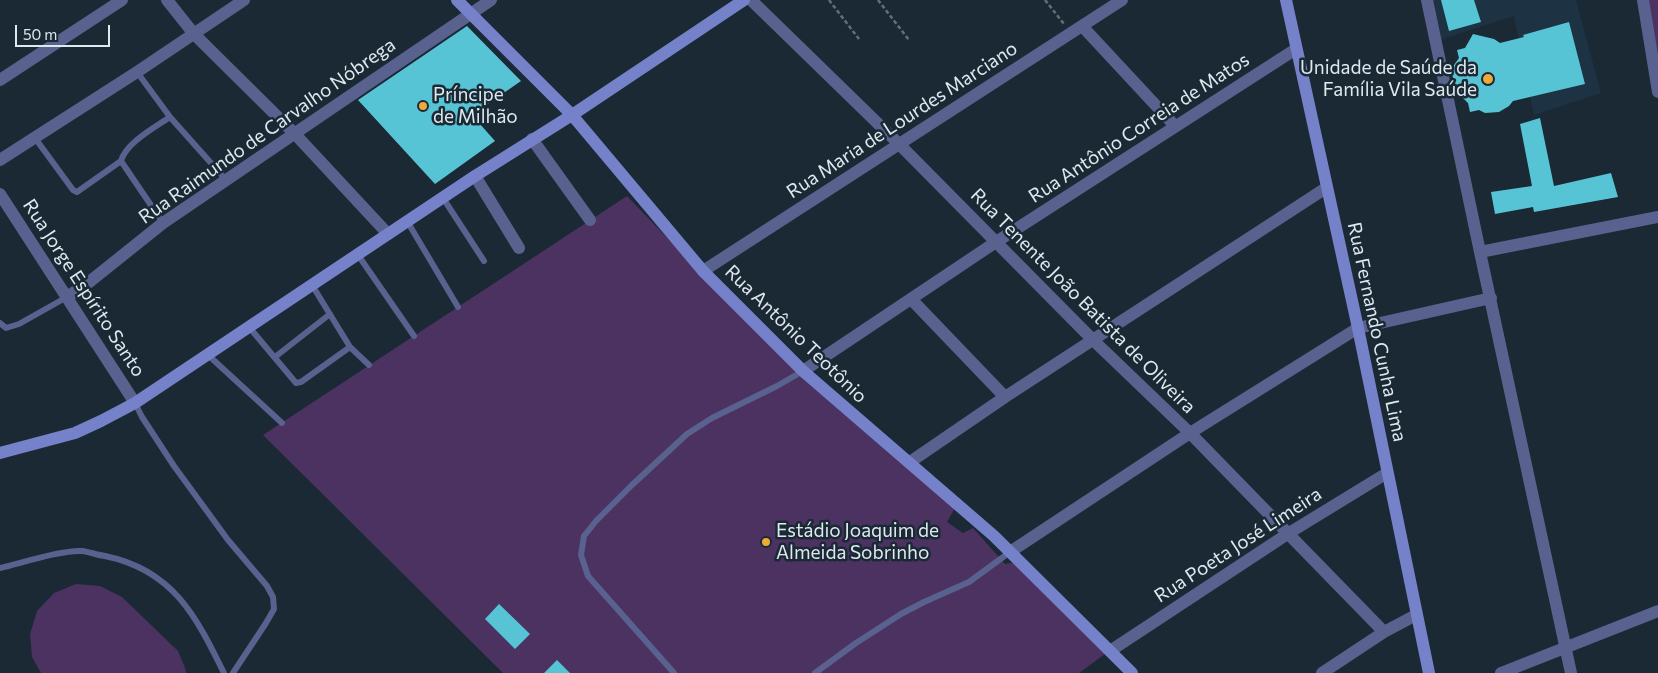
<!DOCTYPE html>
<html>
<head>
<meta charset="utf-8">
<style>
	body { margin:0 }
	#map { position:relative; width:1658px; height:673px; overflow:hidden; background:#1a2934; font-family:Commissioner,sans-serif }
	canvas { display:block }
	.scale { position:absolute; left:15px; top:25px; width:95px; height:22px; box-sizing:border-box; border:2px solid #dee8ef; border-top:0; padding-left:6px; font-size:15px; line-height:18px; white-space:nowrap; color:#dee8ef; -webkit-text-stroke:4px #1a2934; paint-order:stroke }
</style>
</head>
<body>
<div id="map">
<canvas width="1658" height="673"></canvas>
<div class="scale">50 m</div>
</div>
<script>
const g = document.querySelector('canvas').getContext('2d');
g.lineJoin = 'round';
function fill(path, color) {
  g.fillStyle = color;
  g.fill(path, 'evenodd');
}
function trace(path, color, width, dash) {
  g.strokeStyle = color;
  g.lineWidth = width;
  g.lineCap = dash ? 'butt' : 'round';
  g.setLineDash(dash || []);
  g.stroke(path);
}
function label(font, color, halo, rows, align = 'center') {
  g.font = font + ' Commissioner,sans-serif';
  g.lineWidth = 5;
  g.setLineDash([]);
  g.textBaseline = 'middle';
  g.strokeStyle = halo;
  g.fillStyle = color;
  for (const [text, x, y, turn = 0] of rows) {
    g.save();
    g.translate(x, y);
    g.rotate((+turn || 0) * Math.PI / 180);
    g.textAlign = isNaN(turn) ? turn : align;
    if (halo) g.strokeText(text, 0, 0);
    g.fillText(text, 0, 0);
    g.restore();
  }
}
fill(new Path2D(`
	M 1427,0 L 1576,0 L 1601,93 L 1534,115 L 1514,16 L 1436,41 Z`), '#1d3242');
fill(new Path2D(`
	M 1646,0 L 1658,0 L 1658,81 Z
	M 627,196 L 771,346 L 956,506 L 947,522 L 963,533 L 973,528 L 1005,564 L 1016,562 L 1105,654 L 1079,673 L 503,673 L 263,435 Z
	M 76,584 L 100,586 L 122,597 L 178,651 L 185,668 L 186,673 L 41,673 L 32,657 L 30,634 L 37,611 L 54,593 Z`), '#4c3261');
fill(new Path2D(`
	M 1441,0 L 1474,0 L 1481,22 L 1449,31 Z
	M 1569,22 L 1585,84 L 1513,101 L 1509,106 L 1499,112 L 1485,113 L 1479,110 L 1470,112 L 1468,103 L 1459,94 L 1455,85 L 1452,74 L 1454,65 L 1459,58 L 1457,50 L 1465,48 L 1473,34 L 1494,39 L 1500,43 L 1524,37 L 1523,35 Z
	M 467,26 L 521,81 L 472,115 L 495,141 L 435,184 L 358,100 Z
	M 1540,118 L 1554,186 L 1611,173 L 1618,197 L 1534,212 L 1533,207 L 1495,214 L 1491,192 L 1532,186 L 1520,124 Z
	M 499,604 L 530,634 L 515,649 L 485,619 Z
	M 557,660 L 570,673 L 544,673 Z`), '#57c4d5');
trace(new Path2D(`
	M 829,0 L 859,39
	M 878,0 L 909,40
	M 1045,0 L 1064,24`), '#626f78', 2.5, [4, 2.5]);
trace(new Path2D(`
	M 137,72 L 170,117 L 227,181
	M 35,138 L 73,190 L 77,192 L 121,161 C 126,143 154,128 170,117
	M 121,161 L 163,223
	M 443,198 L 484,261
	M 407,221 L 458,307
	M 358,255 L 414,336
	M 312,285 L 350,347 L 369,365
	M 0,323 L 6,328 L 19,324 L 67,297
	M 249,327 L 296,383 L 301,382 L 350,347
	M 208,355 L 282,423
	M 275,357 L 330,314
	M 135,403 L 142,417 L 174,466 L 228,540 L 267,586 L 273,597 L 274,609 L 266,623 L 233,673
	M 0,568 C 22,563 61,550 82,551 C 90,552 97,555 105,556 C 173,570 196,616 224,673
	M 674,673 L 588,576 L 581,555 L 584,536 L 596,521 L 632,485 L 687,434 L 712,418 L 777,386 L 803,371
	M 815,673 L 856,643 L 901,614 L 924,602 L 969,582 L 1010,552`), '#59618f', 6);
trace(new Path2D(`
	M 167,0 L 194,34 L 295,134 L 388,234
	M 751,0 L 899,144 L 1093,340 L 1190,433 L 1384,632
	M 1427,0 L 1480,252 L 1571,673
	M 1643,0 L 1658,92
	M 1082,26 L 1175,126
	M 0,80 L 122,0
	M 532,139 L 590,220
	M 0,160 L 137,72 L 244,0
	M 475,176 L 519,248
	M 0,194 L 135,403
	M 1480,252 L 1658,217
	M 703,271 L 1122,0
	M 67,297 L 88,283 L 163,223 L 491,0
	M 911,299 L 1005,397
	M 803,371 L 996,242 L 1296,49
	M 910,462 L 1005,397 L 1326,188
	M 1010,552 L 1190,433 L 1358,328 L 1491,298
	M 1110,651 L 1289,533 L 1387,473
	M 1322,673 L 1384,632 L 1416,615
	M 1501,673 L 1658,611`), '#59618f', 12);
trace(new Path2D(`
	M 457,0 L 572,115 L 703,271 L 803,371 L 994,536 L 1132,673
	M 1286,0 L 1358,328 L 1429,673
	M 0,453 L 75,433 L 101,421 L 135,403 L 475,176 L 572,115 L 744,0`), '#7582ca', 12);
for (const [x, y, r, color] of [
	[1488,79,6,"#ebaa39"],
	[423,106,5,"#ebaa39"],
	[766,542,5,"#ebaa39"]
]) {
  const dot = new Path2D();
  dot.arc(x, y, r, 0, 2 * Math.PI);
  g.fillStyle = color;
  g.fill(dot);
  trace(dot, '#1a2934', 2);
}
label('19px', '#dee8ef', '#1a2934', [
	["Unidade de Saúde da",1477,68,"right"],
	["Família Vila Saúde",1477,90,"right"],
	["Príncipe",433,95],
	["de Milhão",433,117],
	["Estádio Joaquim de",776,531],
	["Almeida Sobrinho",776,553]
], 'left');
label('19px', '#dee8ef', '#1a2934', [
	["Rua Maria de Lourdes Marciano",902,120,-33],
	["Rua Antônio Correia de Matos",1139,128,-33],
	["Rua Raimundo de Carvalho Nóbrega",267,131,-35],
	["Rua Jorge Espírito Santo",84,288,57],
	["Rua Tenente João Batista de Oliveira",1083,301,45],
	["Rua Fernando Cunha Lima",1377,332,78],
	["Rua Antônio Teotônio",796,334,44],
	["Rua Poeta José Limeira",1238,545,-33]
]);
</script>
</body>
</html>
